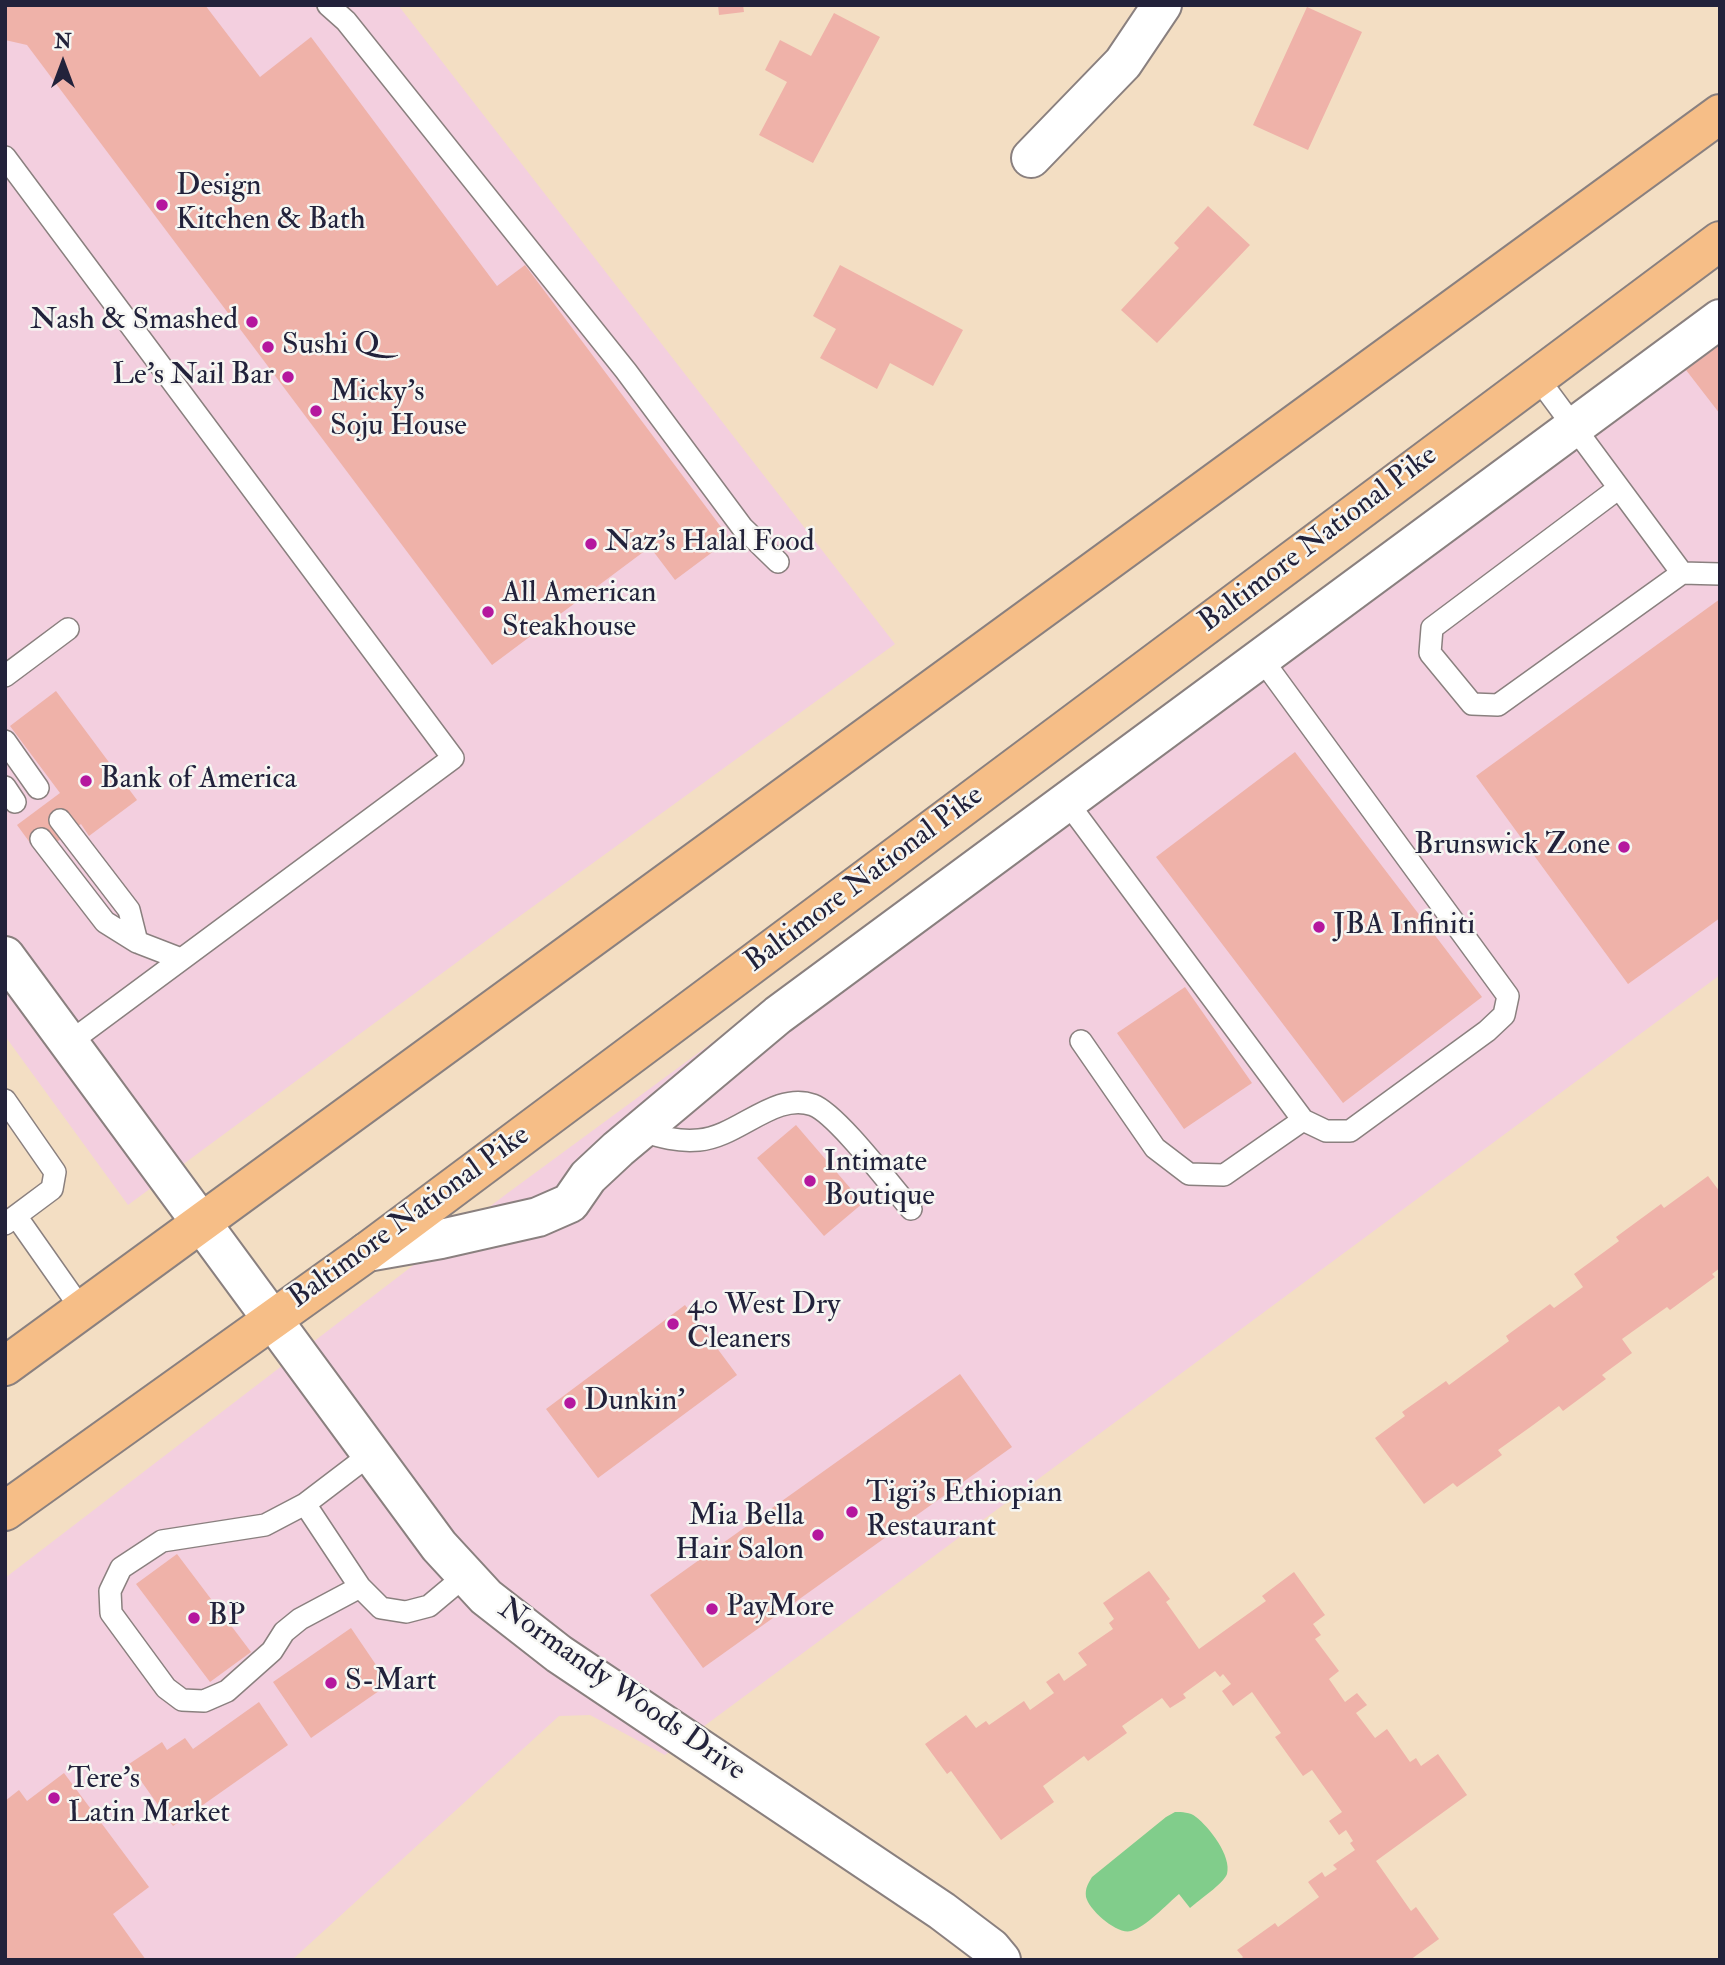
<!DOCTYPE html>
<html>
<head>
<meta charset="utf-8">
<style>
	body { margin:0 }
	#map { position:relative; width:1725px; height:1965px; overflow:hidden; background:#f3dec3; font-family:"IM FELL Double Pica",serif }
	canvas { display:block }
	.frame { position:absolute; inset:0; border:7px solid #22223b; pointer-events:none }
	.north { position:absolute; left:28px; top:28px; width:70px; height:70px; -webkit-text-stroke:5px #f6f6f2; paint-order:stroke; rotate:0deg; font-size:19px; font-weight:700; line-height:28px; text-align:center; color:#22223b }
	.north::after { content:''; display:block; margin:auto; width:24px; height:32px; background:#22223b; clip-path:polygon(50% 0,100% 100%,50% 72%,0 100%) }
</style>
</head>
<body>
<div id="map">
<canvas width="1725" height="1965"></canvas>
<div class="frame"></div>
<div class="north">N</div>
</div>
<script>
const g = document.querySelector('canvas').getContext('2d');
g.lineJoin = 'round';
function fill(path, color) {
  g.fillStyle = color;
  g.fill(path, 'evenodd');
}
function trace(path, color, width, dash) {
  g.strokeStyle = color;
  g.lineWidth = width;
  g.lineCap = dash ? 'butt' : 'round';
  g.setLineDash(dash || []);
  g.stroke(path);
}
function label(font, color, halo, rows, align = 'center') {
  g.font = font + ' "IM FELL Double Pica",serif';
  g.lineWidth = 5;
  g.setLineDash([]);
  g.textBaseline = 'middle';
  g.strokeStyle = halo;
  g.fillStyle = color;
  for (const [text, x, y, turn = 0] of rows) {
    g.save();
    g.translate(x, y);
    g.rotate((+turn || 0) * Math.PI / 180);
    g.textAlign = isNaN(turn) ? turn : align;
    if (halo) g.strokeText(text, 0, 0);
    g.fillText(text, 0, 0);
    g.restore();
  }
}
fill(new Path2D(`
	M 5,5 L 398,5 L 895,644 L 502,929 L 128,1205 L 5,1036 Z
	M 1720,302 L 1720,975 L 665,1755 L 590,1715 L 559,1716 L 292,1960 L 5,1960 L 5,1578 L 505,1195 Z`), '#f3cfdf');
fill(new Path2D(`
	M 1175,1812 C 1182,1812 1190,1812 1196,1817 C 1209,1827 1232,1856 1227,1874 C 1223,1884 1199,1900 1190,1908 L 1179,1894 C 1167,1904 1146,1927 1131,1931 C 1117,1935 1089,1910 1086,1897 C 1085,1888 1088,1884 1092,1877 L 1166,1817 Z`), '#81cd8b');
fill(new Path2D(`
	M 5,5 L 205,5 L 260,77 L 311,37 L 497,286 L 525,265 L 730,539 L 675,580 L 650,547 L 492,665 L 27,45 L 5,40 Z
	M 718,5 L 743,5 L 744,12 L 719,15 Z
	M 1307,7 L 1362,32 L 1308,150 L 1253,125 Z
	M 834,13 L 880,37 L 813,163 L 759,135 L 787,82 L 765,70 L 780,40 L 811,56 Z
	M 1208,206 L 1250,245 L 1157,343 L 1121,310 L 1179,248 L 1174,243 Z
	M 840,265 L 963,330 L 933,386 L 890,363 L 877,389 L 820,358 L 836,329 L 813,316 Z
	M 1720,345 L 1720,414 L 1686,370 Z
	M 1720,599 L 1720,918 L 1628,984 L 1476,776 Z
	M 56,691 L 137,800 L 89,836 L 81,824 L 39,855 L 17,825 L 60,793 L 10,726 Z
	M 1295,752 L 1482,997 L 1343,1103 L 1156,857 Z
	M 1185,987 L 1252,1083 L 1184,1129 L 1117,1033 Z
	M 796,1125 L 863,1203 L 824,1236 L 757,1158 Z
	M 1708,1176 L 1720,1192 L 1720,1268 L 1712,1274 L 1715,1277 L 1670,1310 L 1667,1307 L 1622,1339 L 1632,1353 L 1602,1375 L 1606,1379 L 1563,1411 L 1559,1406 L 1529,1428 L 1498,1450 L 1502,1455 L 1457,1487 L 1453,1483 L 1424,1504 L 1375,1438 L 1405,1416 L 1402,1412 L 1446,1381 L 1449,1385 L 1509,1341 L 1506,1336 L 1550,1304 L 1554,1308 L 1583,1287 L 1574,1274 L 1619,1241 L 1616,1237 L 1661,1204 L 1664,1208 Z
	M 685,1305 L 737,1375 L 598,1478 L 546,1409 Z
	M 960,1374 L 1012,1447 L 703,1668 L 650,1595 Z
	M 177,1554 L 251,1652 L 210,1682 L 136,1584 Z
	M 1149,1571 L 1170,1599 L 1166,1602 L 1199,1649 L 1266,1601 L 1262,1596 L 1294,1572 L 1325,1615 L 1313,1624 L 1321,1635 L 1315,1639 L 1339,1671 L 1329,1679 L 1345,1702 L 1357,1693 L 1367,1705 L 1356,1713 L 1375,1738 L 1387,1729 L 1410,1762 L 1416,1758 L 1421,1766 L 1438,1754 L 1467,1795 L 1376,1861 L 1411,1911 L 1416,1907 L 1439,1939 L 1410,1960 L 1240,1960 L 1243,1957 L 1237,1950 L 1275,1923 L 1278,1927 L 1319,1897 L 1308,1882 L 1322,1872 L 1325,1877 L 1337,1869 L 1333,1865 L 1355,1850 L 1350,1843 L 1353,1841 L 1346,1830 L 1339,1835 L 1329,1821 L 1342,1812 L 1312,1770 L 1303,1776 L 1275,1737 L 1281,1733 L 1252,1692 L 1233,1706 L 1222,1691 L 1231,1684 L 1223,1674 L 1220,1677 L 1215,1671 L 1183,1694 L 1186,1698 L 1170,1708 L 1162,1698 L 1122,1726 L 1127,1733 L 1088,1761 L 1084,1756 L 1043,1786 L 1054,1802 L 1001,1840 L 951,1771 L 947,1774 L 925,1744 L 966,1715 L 976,1728 L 986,1721 L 989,1725 L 1024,1701 L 1030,1710 L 1054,1693 L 1046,1682 L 1059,1673 L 1064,1681 L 1087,1665 L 1078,1653 L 1113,1629 L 1109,1623 L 1114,1619 L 1103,1603 Z
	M 351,1628 L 389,1684 L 311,1738 L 273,1682 Z
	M 259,1702 L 288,1745 L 173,1826 L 129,1764 L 162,1742 L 167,1750 L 185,1738 L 193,1749 Z
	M 64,1773 L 149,1887 L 113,1914 L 146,1960 L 5,1960 L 5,1801 L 19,1790 L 27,1801 Z`), '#efb2a9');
const service = new Path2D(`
	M 328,5 L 346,21 L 626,371 L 742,527 L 778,562
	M 5,157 L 453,758 L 70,1042
	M 1537,377 L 1682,573
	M 1619,488 L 1432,628 L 1430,653 L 1472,704 L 1498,705 L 1682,573 L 1720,574
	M 5,676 L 68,629
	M 5,741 L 38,788
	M 5,787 L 15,802
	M 1067,802 L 1303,1120 L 1326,1131 L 1350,1131 L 1487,1031 L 1504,1015 L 1508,996 L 1261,658
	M 60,820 L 129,910 L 137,942
	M 41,839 L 105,922 L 137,942 L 181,959
	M 1081,1041 L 1155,1148 L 1189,1174 L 1224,1175 L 1303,1120
	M 5,1100 L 55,1172 L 52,1189 L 5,1224
	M 642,1131 C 661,1137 678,1142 699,1140 C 738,1137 775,1091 813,1105 C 837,1114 891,1186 911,1209
	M 16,1216 L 82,1310
	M 372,1453 L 305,1504 L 265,1525 L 162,1541 L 121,1568 L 110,1591 L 111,1613 L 166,1688 L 182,1700 L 204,1701 L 227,1691 L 272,1651 L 284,1632 L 300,1619 L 360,1587 L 381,1608 L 406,1612 L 429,1606 L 466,1575
	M 305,1504 L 360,1587`);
const minor = new Path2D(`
	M 1031,158 L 1123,63 L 1162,5
	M 5,956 L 439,1546 L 486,1597 L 559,1654 L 942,1911 L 991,1948 L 1001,1960
	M 367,1252 L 441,1239 L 538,1217 L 570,1203 L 588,1177 L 618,1149 L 778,1015 L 1720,319`);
const primary = new Path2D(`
	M 5,1366 L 1720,114
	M 5,1511 L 367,1252 L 1720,241`);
trace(service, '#8a807f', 24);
trace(minor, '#8a807f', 42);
trace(primary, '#8a807f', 42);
trace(service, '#fff', 21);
trace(minor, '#fff', 38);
trace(primary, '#f6be87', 38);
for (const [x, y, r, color] of [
	[162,205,7,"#b5179e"],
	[252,322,7,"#b5179e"],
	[268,347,7,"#b5179e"],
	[288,377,7,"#b5179e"],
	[316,411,7,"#b5179e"],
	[591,544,7,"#b5179e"],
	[488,612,7,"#b5179e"],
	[86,781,7,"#b5179e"],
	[1624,847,7,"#b5179e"],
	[1319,927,7,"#b5179e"],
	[810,1181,7,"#b5179e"],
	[673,1324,7,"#b5179e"],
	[570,1403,7,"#b5179e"],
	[852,1512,7,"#b5179e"],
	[818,1535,7,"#b5179e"],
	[712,1609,7,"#b5179e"],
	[194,1618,7,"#b5179e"],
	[331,1683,7,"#b5179e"],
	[54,1798,7,"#b5179e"]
]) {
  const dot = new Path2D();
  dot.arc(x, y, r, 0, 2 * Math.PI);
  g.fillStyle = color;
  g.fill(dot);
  trace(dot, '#f6f6f2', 2.5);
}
label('30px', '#22223b', '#f6f6f2', [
	["Design",176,188],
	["Kitchen & Bath",176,222],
	["Nash & Smashed",238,322,"right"],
	["Sushi Q",282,347],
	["Le's Nail Bar",274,377,"right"],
	["Micky’s",330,394],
	["Soju House",330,428],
	["Naz's Halal Food",605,544],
	["All American",502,595],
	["Steakhouse",502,629],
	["Bank of America",100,781],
	["Brunswick Zone",1610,847,"right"],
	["JBA Infiniti",1333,927],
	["Intimate",824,1164],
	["Boutique",824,1198],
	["40 West Dry",687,1307],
	["Cleaners",687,1341],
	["Dunkin'",584,1403],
	["Tigi's Ethiopian",866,1495],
	["Restaurant",866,1529],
	["Mia Bella",804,1518,"right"],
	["Hair Salon",804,1552,"right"],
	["PayMore",726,1609],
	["BP",208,1618],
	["S-Mart",345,1683],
	["Tere's",68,1781],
	["Latin Market",68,1815]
], 'left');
label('30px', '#22223b', '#f6f6f2', [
	["Baltimore National Pike",1319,540,-37],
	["Baltimore National Pike",865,880,-37],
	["Baltimore National Pike",410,1218,-36],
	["Normandy Woods Drive",621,1691,35]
]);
</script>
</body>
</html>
